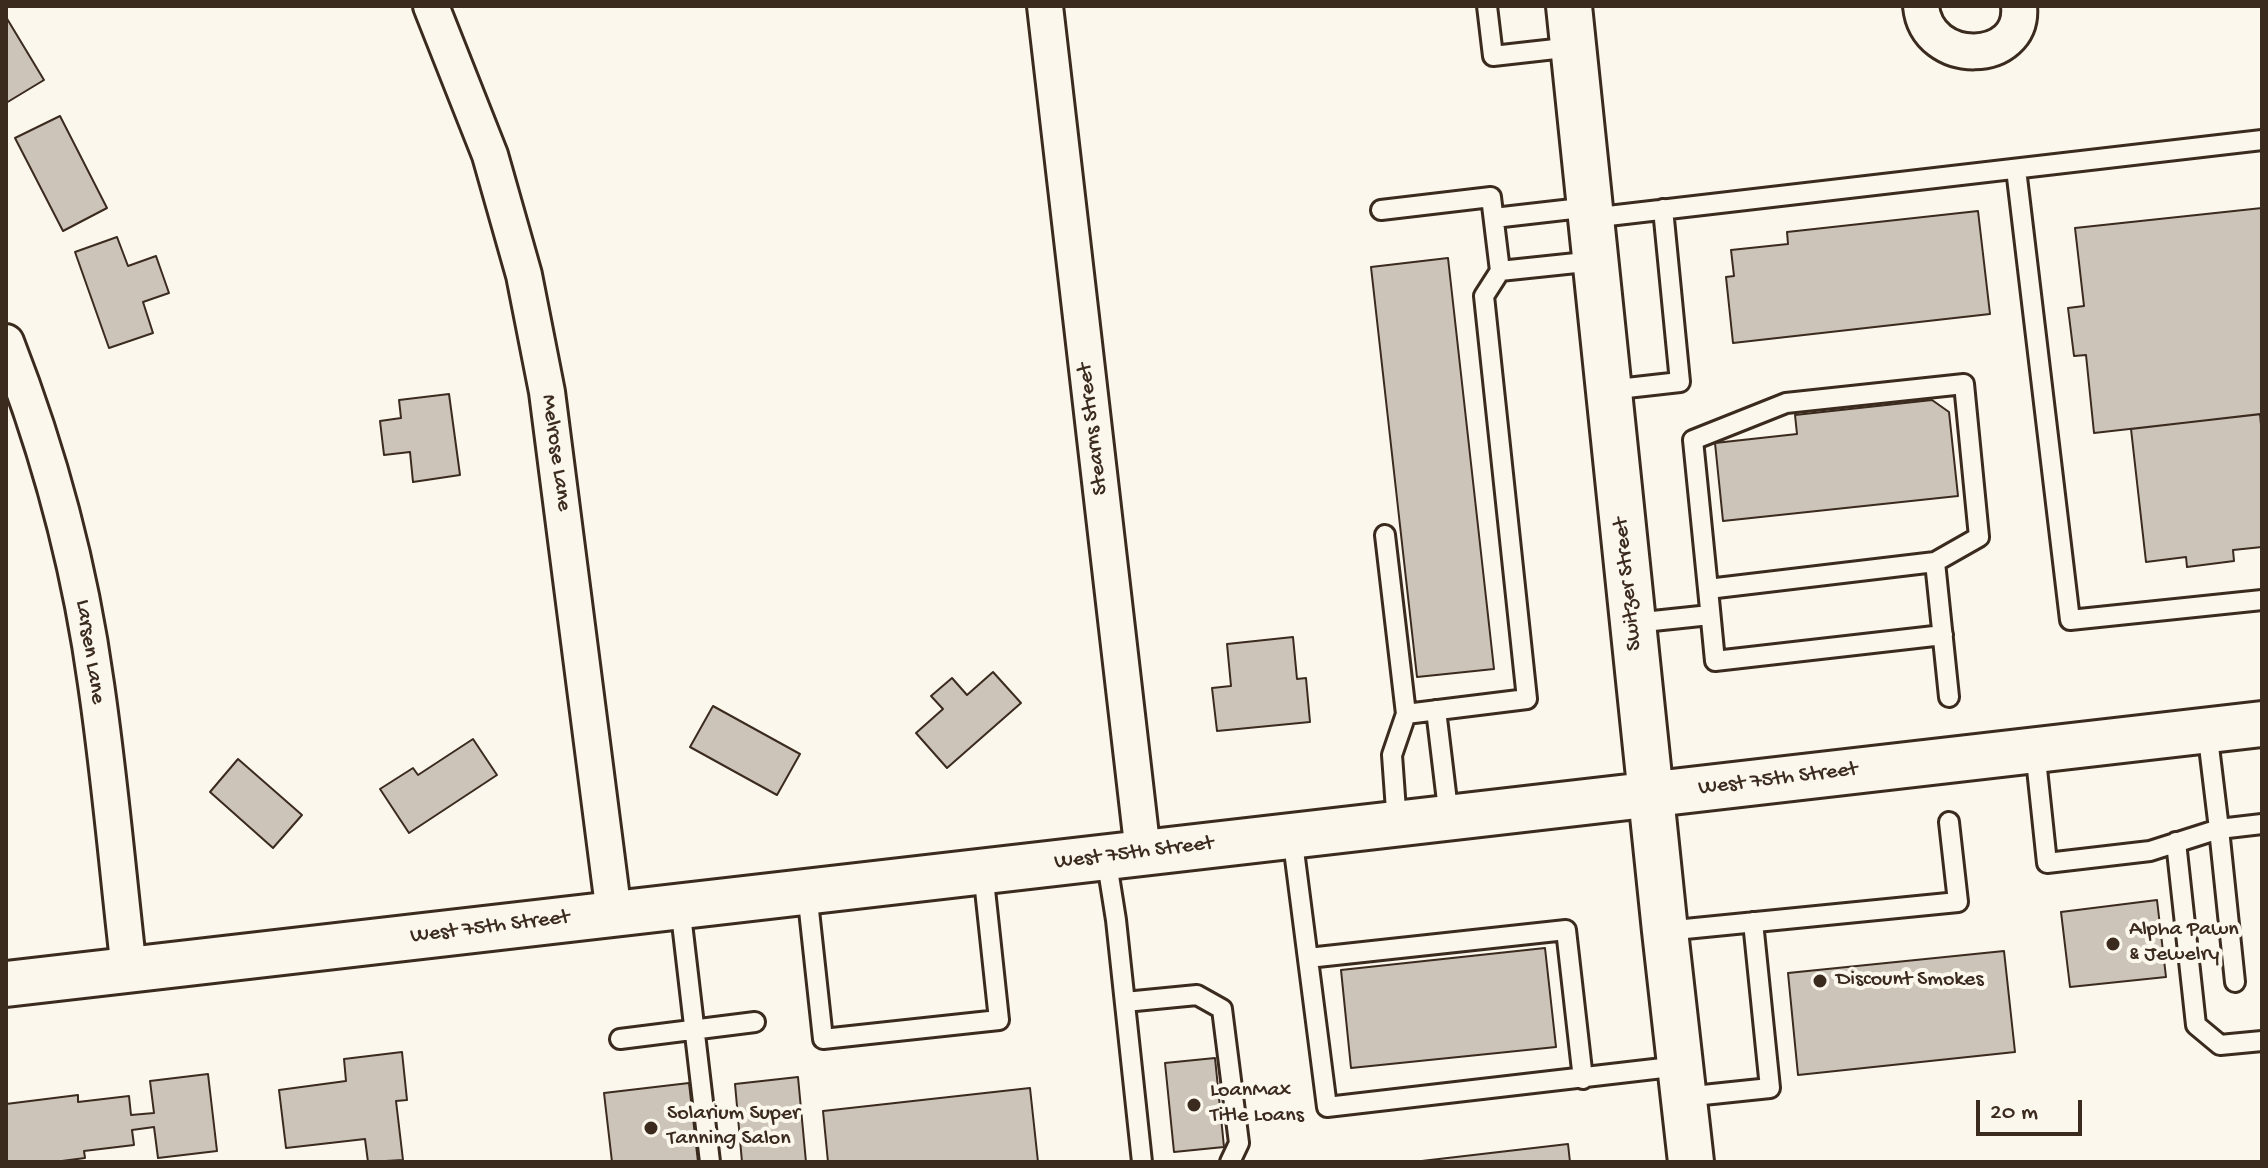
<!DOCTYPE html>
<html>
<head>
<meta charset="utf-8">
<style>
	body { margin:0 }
	#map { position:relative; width:2268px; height:1168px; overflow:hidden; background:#fbf7ec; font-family:"Gochi Hand",sans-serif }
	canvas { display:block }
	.frame { position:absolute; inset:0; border:8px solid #3b2a1e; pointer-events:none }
	.scale { position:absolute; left:1976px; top:1100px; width:106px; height:36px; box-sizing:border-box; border:4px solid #3b2a1e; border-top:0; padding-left:10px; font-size:24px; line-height:28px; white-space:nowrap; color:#3b2a1e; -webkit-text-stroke:6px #fbf7ec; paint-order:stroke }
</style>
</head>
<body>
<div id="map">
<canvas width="2268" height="1168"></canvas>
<div class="frame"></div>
<div class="scale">20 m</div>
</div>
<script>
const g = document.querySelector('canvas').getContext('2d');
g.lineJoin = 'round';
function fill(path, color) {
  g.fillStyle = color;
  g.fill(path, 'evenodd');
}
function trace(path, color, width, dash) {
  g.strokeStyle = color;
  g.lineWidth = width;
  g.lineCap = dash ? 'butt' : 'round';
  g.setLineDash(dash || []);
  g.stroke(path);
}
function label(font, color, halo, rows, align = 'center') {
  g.font = font + ' "Gochi Hand",sans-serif';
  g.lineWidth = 8;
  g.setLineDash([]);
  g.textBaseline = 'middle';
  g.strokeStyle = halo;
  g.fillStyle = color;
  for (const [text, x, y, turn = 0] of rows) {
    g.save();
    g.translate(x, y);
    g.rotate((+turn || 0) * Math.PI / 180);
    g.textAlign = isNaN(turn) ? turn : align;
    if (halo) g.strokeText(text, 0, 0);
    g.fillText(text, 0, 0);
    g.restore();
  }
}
const building = new Path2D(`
	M 6,17 L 44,80 L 6,103 Z
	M 60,116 L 107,208 L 63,231 L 15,138 Z
	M 2262,208 L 2262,414 L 2094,433 L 2086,355 L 2074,356 L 2068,308 L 2084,306 L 2075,228 Z
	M 1978,211 L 1990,314 L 1733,343 L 1726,277 L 1734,276 L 1731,250 L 1788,244 L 1787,232 Z
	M 117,237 L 128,266 L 156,256 L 169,293 L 143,302 L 153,333 L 109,348 L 75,252 Z
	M 1448,258 L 1494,669 L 1417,677 L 1371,267 Z
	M 449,394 L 460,475 L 413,482 L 410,452 L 384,455 L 380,421 L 401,418 L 399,400 Z
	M 1932,400 L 1949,412 L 1958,496 L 1723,521 L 1715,443 L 1797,434 L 1795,415 Z
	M 2260,414 L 2262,436 L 2262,547 L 2233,550 L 2234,561 L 2187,567 L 2186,557 L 2146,562 L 2131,429 Z
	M 1293,637 L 1297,679 L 1306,678 L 1310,722 L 1217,731 L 1212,688 L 1231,686 L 1227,644 Z
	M 993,672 L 1021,703 L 947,768 L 916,733 L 943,709 L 931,696 L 952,678 L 967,695 Z
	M 713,706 L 800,754 L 777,795 L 690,747 Z
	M 473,739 L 497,775 L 409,833 L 380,789 L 413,768 L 418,775 Z
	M 238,759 L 302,815 L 273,848 L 210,792 Z
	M 2157,900 L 2166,977 L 2070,987 L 2061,912 Z
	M 1545,948 L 1556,1047 L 1351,1068 L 1341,970 Z
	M 2004,951 L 2015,1052 L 1798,1075 L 1788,973 Z
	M 402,1052 L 407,1100 L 396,1101 L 403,1160 L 368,1162 L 365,1139 L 286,1148 L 279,1090 L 346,1081 L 344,1059 Z
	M 1215,1058 L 1224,1147 L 1174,1152 L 1165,1063 Z
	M 208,1074 L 217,1151 L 158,1158 L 154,1127 L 132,1130 L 134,1145 L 84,1151 L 85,1158 L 54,1162 L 6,1162 L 6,1104 L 78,1095 L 78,1102 L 129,1096 L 131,1115 L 154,1113 L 150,1081 Z
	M 798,1077 L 806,1162 L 742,1162 L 735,1084 Z
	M 689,1083 L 698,1162 L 612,1162 L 604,1093 Z
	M 1030,1088 L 1038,1162 L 828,1162 L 823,1111 Z
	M 1568,1144 L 1570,1162 L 1413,1162 Z`);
fill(building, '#ccc4b9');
trace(building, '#3b2a1e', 2);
const lane = new Path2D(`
	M 1487,6 L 1493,56 L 1573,47
	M 2016,169 L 2070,620 L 2262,600
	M 1381,210 L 1491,197 L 1500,271 L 1484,296 L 1527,699 L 1406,714
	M 1494,218 L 1590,207
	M 1591,218 L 2262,140
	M 1500,271 L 1595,261
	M 1609,390 L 1680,382 L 1663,209
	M 1385,535 L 1406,714 L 1392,755 L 1397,824
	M 1708,589 L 1693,440 L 1786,403 L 1964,384 L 1979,537 L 1935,562
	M 1634,623 L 1710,615
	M 1943,635 L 1715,661 L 1708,589 L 1935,562 L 1949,697
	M 1436,710 L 1449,818
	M 2035,750 L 2047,863 L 2150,851 L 2219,829 L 2207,730
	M 1292,835 L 1327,1107 L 1680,1066
	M 2176,842 L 2196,1025 L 2220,1045 L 2262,1041
	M 1106,857 L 1116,920 L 1142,1162
	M 807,892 L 823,1039 L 999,1020 L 983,871
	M 680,906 L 710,1162
	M 1665,931 L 1958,902 L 1949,822
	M 1308,958 L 1566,930 L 1583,1079
	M 2235,982 L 2219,829 L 2262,824
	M 1125,1002 L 1197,995 L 1222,1009 L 1239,1143 L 1230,1162
	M 620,1039 L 755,1022
	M 1684,1097 L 1770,1088 L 1753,922`);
const street = new Path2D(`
	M 431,6 L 490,155 L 524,275 L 547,392 L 614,914
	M 1045,6 L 1143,853
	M 1921,6 C 1927,68 2025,65 2019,6
	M 6,342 C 49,452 80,568 96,684 C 110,779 118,875 129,970`);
const secondary = new Path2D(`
	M 1569,6 L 1665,931 L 1691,1162
	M 6,984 L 2262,724`);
trace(lane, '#3b2a1e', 24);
trace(street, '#3b2a1e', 40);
trace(secondary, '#3b2a1e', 50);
trace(lane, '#fbf7ec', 18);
trace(street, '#fbf7ec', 34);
trace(secondary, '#fbf7ec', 44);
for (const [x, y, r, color] of [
	[2113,944,8,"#3b2a1e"],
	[1820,981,8,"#3b2a1e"],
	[1194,1105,8,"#3b2a1e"],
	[651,1128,8,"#3b2a1e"]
]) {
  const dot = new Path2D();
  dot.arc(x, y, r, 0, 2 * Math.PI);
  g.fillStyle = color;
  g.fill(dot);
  trace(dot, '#fbf7ec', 3);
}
label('22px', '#3b2a1e', '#fbf7ec', [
	["Stearns Street",1094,429,-97],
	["Melrose Lane",555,453,82],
	["Switzer Street",1629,584,-96],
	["Larsen Lane",89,652,81],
	["West 75th Street",1778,780,-7],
	["West 75th Street",1134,854,-7],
	["West 75th Street",490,928,-7]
]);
label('22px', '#3b2a1e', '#fbf7ec', [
	["Alpha Pawn",2129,931],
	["& Jewelry",2129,956],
	["Discount Smokes",1836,981],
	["LoanMax",1210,1092],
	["Title Loans",1210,1117],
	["Solarium Super",667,1115],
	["Tanning Salon",667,1140]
], 'left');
</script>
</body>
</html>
